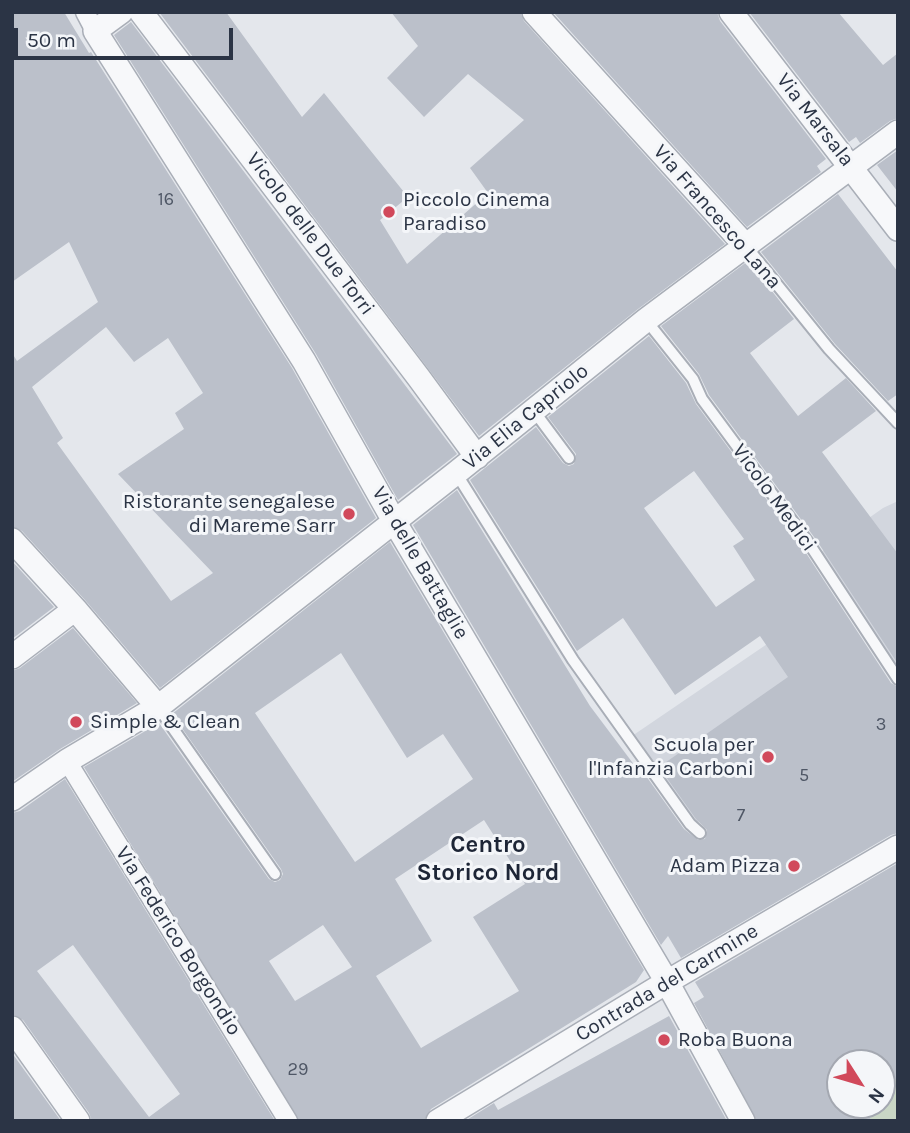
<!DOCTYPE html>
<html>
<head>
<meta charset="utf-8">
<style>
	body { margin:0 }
	#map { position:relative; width:910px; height:1133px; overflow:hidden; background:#e4e7ec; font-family:Karla,sans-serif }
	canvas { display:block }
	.frame { position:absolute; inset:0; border:14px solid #2b3445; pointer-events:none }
	.north { position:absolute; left:826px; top:1049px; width:70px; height:70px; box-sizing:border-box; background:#f4f6f9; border:2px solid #a4a8b1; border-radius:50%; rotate:127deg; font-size:19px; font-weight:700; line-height:28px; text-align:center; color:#2b3445 }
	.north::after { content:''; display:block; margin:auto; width:24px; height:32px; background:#d1495b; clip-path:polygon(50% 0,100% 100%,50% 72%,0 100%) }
	.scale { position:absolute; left:14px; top:28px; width:219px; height:32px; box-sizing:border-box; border:4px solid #2b3445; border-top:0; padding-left:9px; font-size:21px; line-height:24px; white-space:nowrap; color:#2b3445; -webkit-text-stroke:5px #f4f6f9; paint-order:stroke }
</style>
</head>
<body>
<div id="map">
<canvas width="910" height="1133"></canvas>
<div class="frame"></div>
<div class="north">N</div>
<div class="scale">50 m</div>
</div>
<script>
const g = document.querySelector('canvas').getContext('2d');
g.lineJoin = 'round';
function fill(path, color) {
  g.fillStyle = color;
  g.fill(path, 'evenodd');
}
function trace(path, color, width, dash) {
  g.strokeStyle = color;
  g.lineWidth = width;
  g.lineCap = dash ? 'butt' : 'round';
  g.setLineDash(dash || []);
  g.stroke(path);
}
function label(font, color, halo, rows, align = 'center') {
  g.font = font + ' Karla,sans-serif';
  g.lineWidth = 6;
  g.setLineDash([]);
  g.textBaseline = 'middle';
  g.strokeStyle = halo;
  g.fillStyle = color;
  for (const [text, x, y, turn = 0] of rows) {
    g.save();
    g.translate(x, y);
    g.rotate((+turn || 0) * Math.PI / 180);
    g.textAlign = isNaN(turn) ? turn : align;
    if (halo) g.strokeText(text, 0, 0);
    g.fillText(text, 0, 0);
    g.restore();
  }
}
fill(new Path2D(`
	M 898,501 L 898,669 L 821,552 L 883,508 Z
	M 798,623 L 859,713 L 695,824 L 632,736 Z`), '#d2d6de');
fill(new Path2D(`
	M 898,1077 L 898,1121 L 871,1121 L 867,1105 L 882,1105 L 882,1089 Z`), '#c9d6c5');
fill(new Path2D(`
	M 12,12 L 64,12 L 89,53 L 91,52 L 292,368 L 376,518 L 160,688 L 85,600 L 22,531 L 12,526 L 12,353 L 17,361 L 98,302 L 69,242 L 12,282 ZM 106,327 L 134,362 L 168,338 L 203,393 L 175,413 L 184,429 L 118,474 L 213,573 L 171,601 L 57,443 L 63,438 L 32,387 Z
	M 159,12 L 226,12 L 302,117 L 324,93 L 408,197 L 380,220 L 407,264 L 488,193 L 470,168 L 524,120 L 468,74 L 424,117 L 387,78 L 418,46 L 391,12 L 520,12 L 524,21 L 725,244 L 638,309 L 479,436 Z
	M 553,12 L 717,12 L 720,21 L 826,159 L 817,166 L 821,172 L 747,227 Z
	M 749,12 L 838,12 L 883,65 L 898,53 L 898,118 L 890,121 L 860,143 L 856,137 L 849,142 Z
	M 131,22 L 457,454 L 398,500 L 316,354 L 114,35 Z
	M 898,150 L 898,192 L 877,165 Z
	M 838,194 L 898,272 L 898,394 L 888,401 L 835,344 L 761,252 Z
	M 748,261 L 794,319 L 750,353 L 798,416 L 846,378 L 876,411 L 822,452 L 898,554 L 898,664 L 817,541 L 709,395 L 699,374 L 661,326 Z
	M 649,336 L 686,383 L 696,404 L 804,550 L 891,683 L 898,687 L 898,833 L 891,835 L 681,958 L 668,936 L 661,945 L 413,525 L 457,490 L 590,706 L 644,778 L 646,776 L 684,829 L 698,840 L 705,839 L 707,830 L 696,819 L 659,767 L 788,677 L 760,636 L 675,695 L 623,618 L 577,651 L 470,480 L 536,427 L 563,463 L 569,466 L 574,464 L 576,454 L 548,417 ZM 694,471 L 744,539 L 733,546 L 755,580 L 716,607 L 644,508 Z
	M 390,542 L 644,970 L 636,982 L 431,1109 L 424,1121 L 299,1121 L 84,767 L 159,723 L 269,879 L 275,882 L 280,880 L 283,874 L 281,869 L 172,714 ZM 341,653 L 407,758 L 443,734 L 473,779 L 355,862 L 255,713 ZM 484,820 L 525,884 L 473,917 L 519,991 L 421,1048 L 376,976 L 432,941 L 395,879 ZM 323,925 L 352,967 L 295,1001 L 269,961 Z
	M 12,561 L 54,607 L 12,639 Z
	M 73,628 L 137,703 L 60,749 L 12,782 L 12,671 L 20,668 Z
	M 65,779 L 275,1121 L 92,1121 L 89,1113 L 23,1020 L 12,1014 L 12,813 L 20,811 ZM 73,945 L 180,1094 L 149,1117 L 37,971 Z
	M 898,863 L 898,1077 L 882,1089 L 882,1063 L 840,1063 L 840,1105 L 867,1105 L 871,1121 L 757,1121 L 694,1003 L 704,997 L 695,982 Z
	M 669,1016 L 727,1121 L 465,1121 L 494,1103 L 498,1110 Z
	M 12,1053 L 61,1121 L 12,1121 Z`), '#bbc0ca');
const service = new Path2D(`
	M 745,245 L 829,349 L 898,423
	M 646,320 L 693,379 L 702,399 L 810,545 L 898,679
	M 534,411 L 569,458
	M 456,473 L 573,660 L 690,824 L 700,833
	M 158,707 L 275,874`);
const pedestrian = new Path2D(`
	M 85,12 L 95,31
	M 67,761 L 288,1121`);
const minor = new Path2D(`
	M 121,12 L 95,31 L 304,361 L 394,521 L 667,982 L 743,1121
	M 141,12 L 419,378 L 477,457
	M 534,12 L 745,245
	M 731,12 L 898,229
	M 12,540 L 75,609 L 158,707
	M 12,657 L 75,609
	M 12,799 L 67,761 L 158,707 L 456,473 L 646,320 L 898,132
	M 12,1028 L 78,1121
	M 438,1121 L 667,982 L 898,847`);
trace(service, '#a9aeb7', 14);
trace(pedestrian, '#a9aeb7', 21);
trace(minor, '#a9aeb7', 26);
trace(service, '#f7f8fa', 10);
trace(pedestrian, '#f7f8fa', 18);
trace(minor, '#f7f8fa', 23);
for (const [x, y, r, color] of [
	[389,212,7,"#d1495b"],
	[349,514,7,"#d1495b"],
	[76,722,7,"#d1495b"],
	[768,757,7,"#d1495b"],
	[794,866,7,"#d1495b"],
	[664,1040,7,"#d1495b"]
]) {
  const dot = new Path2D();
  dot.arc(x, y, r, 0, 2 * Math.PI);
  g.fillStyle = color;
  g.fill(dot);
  trace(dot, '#f4f6f9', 2.5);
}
label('18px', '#4f5766', null, [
	["16",166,200],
	["3",881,725],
	["5",804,776],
	["7",741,816],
	["29",298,1070]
]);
label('21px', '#2b3445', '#f4f6f9', [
	["Via Marsala",815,120,52],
	["Via Francesco Lana",717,217,49],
	["Vicolo delle Due Torri",310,234,53],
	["Via Elia Capriolo",526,417,-39],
	["Vicolo Medici",774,498,54],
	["Via delle Battaglie",420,563,60],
	["Via Federico Borgondio",178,941,58],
	["Contrada del Carmine",667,983,-31]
]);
label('21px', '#2b3445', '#f4f6f9', [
	["Piccolo Cinema",403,200],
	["Paradiso",403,224],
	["Ristorante senegalese",335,502,"right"],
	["di Mareme Sarr",335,526,"right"],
	["Simple & Clean",90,722],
	["Scuola per",754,745,"right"],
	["l'Infanzia Carboni",754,769,"right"],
	["Adam Pizza",780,866,"right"],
	["Roba Buona",678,1040]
], 'left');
label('bold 24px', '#1d2536', '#f4f6f9', [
	["Centro",488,845],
	["Storico Nord",488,873]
]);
</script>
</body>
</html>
